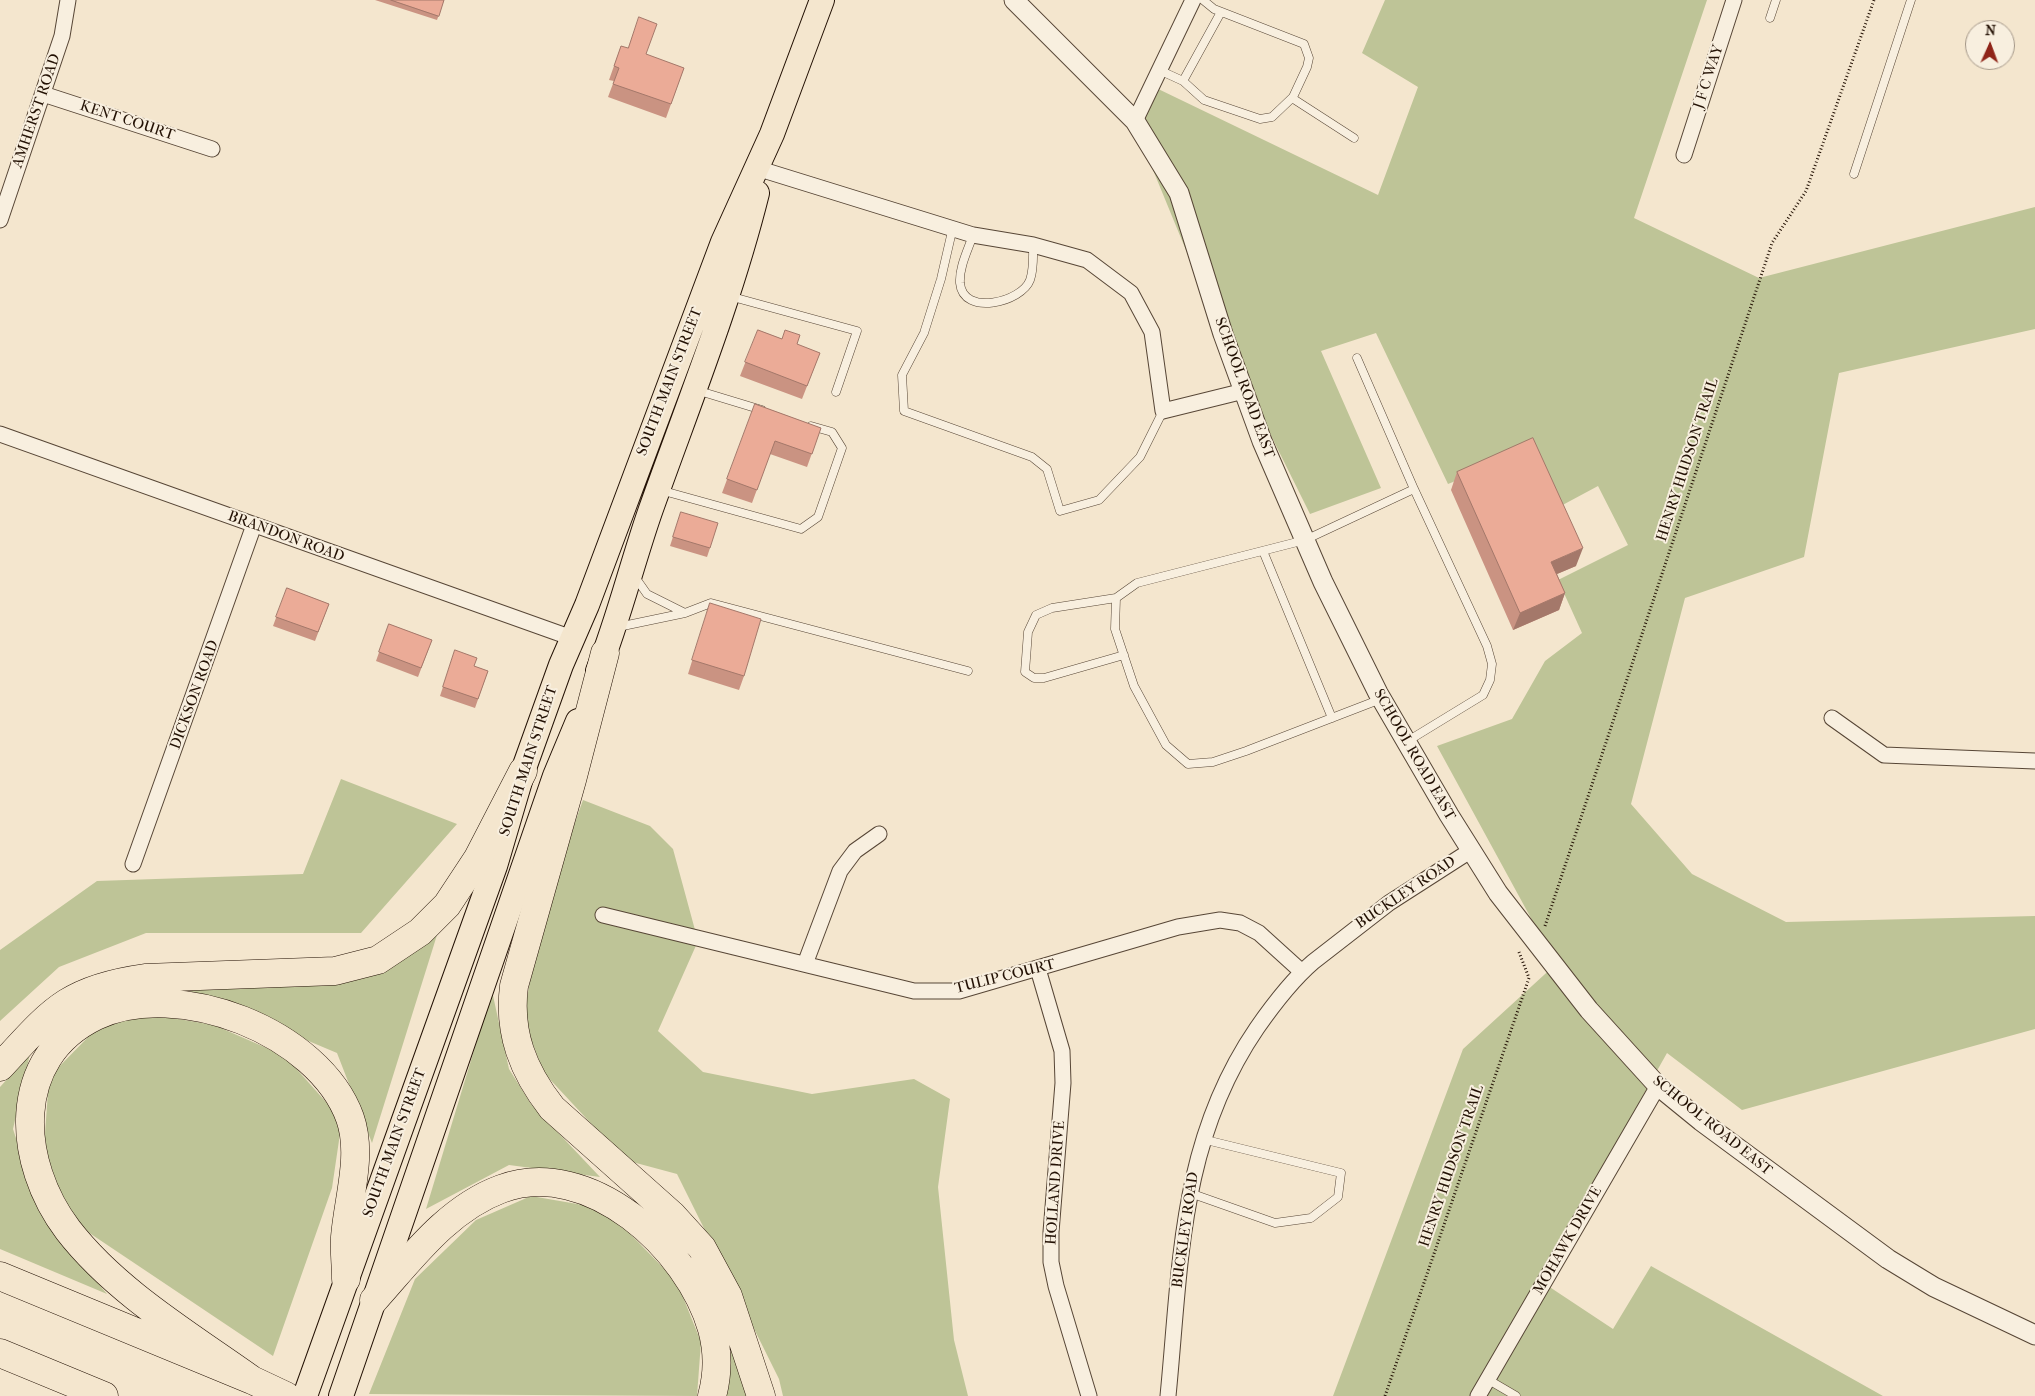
<!DOCTYPE html>
<html>
<head>
<meta charset="utf-8">
<style>
	body { margin:0 }
	#map { position:relative; width:2035px; height:1396px; overflow:hidden; background:#f4e6ce; font-family:"IM FELL French Canon",serif }
	canvas { display:block }
	.north { position:absolute; left:1965px; top:20px; width:50px; height:50px; box-sizing:border-box; background:#f8efdf; border:1px solid #a39687; border-radius:50%; rotate:2deg; font-size:14px; font-weight:700; line-height:20px; text-align:center; color:#231104 }
	.north::after { content:''; display:block; margin:auto; width:18px; height:22px; background:#8f2418; clip-path:polygon(50% 0,100% 100%,50% 72%,0 100%) }
</style>
</head>
<body>
<div id="map">
<canvas width="2035" height="1396"></canvas>
<div class="north">N</div>
</div>
<script>
const g = document.querySelector('canvas').getContext('2d');
g.lineJoin = 'round';
function fill(path, color) {
  g.fillStyle = color;
  g.fill(path, 'evenodd');
}
function trace(path, color, width, dash) {
  g.strokeStyle = color;
  g.lineWidth = width;
  g.lineCap = dash ? 'butt' : 'round';
  g.setLineDash(dash || []);
  g.stroke(path);
}
function label(font, color, halo, rows, align = 'center') {
  g.font = font + ' "IM FELL French Canon",serif';
  g.lineWidth = 4;
  g.setLineDash([]);
  g.textBaseline = 'middle';
  g.strokeStyle = halo;
  g.fillStyle = color;
  for (const [text, x, y, turn = 0] of rows) {
    g.save();
    g.translate(x, y);
    g.rotate((+turn || 0) * Math.PI / 180);
    g.textAlign = isNaN(turn) ? turn : align;
    if (halo) g.strokeText(text, 0, 0);
    g.fillText(text, 0, 0);
    g.restore();
  }
}
fill(new Path2D(`
	M 1385,0 L 1707,0 L 1634,218 L 1759,278 L 2035,207 L 2035,329 L 1839,373 L 1804,557 L 1685,598 L 1631,804 L 1692,874 L 1786,922 L 2035,916 L 2035,1029 L 1742,1110 L 1667,1053 L 1539,1280 L 1613,1329 L 1651,1266 L 1883,1396 L 1333,1396 L 1463,1049 L 1556,964 L 1437,746 L 1512,719 L 1545,661 L 1582,633 L 1558,580 L 1628,545 L 1598,486 L 1557,508 L 1534,449 L 1448,484 L 1376,333 L 1321,351 L 1381,488 L 1310,514 L 1220,333 L 1130,114 L 1152,86 L 1378,195 L 1418,87 L 1362,53 Z
	M 341,779 L 457,824 L 361,933 L 146,933 L 59,967 L 0,1021 L 0,950 L 97,881 L 303,874 Z
	M 583,800 L 650,826 L 673,849 L 698,941 L 658,1031 L 703,1072 L 812,1094 L 914,1079 L 950,1099 L 938,1187 L 954,1340 L 968,1396 L 783,1396 L 779,1379 L 677,1174 L 625,1160 L 544,1073 L 523,1019 L 543,912 Z
	M 437,935 L 372,1143 L 337,1053 L 178,986 L 366,975 Z
	M 492,991 L 509,1069 L 531,1104 L 600,1177 L 509,1165 L 426,1209 Z
	M 137,1012 L 214,1025 L 285,1056 L 342,1120 L 332,1188 L 273,1356 L 70,1220 L 44,1148 L 49,1077 L 94,1031 Z
	M 30,1054 L 13,1129 L 40,1212 L 107,1294 L 0,1249 L 0,1087 Z
	M 531,1196 L 606,1209 L 677,1282 L 701,1342 L 697,1396 L 369,1394 L 415,1279 L 476,1220 Z
	M 732,1344 L 747,1396 L 726,1396 Z`), '#bec497');
const service = new Path2D(`
	M 1770,18 L 1776,0
	M 1159,70 L 1183,81 L 1204,100 L 1260,119 L 1272,117 L 1293,97 L 1307,67 L 1309,58 L 1304,44 L 1214,9 L 1203,0
	M 1183,81 L 1221,12
	M 1292,98 L 1354,138
	M 1854,174 L 1911,0
	M 953,227 L 941,279 L 924,333 L 902,375 L 904,411 L 1032,457 L 1047,469 L 1060,511 L 1099,500 L 1140,457 L 1163,411
	M 973,235 C 968,250 959,267 960,283 C 963,317 1022,302 1030,280 C 1034,269 1033,256 1033,245
	M 729,296 L 857,331 L 836,392
	M 1357,358 L 1414,489
	M 696,390 L 762,410
	M 660,490 L 801,529 L 818,517 L 842,448 L 832,432 L 811,426
	M 1263,551 L 1332,718
	M 1116,598 L 1052,608 L 1036,615 L 1028,632 L 1025,672 L 1034,678 L 1044,678 L 1124,655
	M 685,613 L 711,603 L 968,671
	M 618,627 L 685,613 L 647,594 L 635,577
	M 1381,699 L 1246,751 L 1213,762 L 1188,764 L 1166,745 L 1134,686 L 1115,629 L 1116,598 L 1137,583 L 1305,540 L 1414,489 L 1487,646 L 1492,664 L 1490,680 L 1483,695 L 1406,742
	M 1190,1193 L 1275,1223 L 1311,1218 L 1338,1197 L 1341,1173 L 1202,1139
	M 1487,1379 L 1516,1396`);
const minor = new Path2D(`
	M 43,94 L 212,149
	M 1135,121 L 1193,0
	M 1684,155 L 1734,0
	M 763,170 L 973,235 L 1033,245 L 1087,260 L 1131,293 L 1152,332 L 1163,411 L 1244,391
	M 0,220 L 62,36 L 68,0
	M 0,434 L 572,638
	M 1832,718 L 1884,755 L 2035,761
	M 133,864 L 254,525
	M 603,915 L 914,991 L 959,991 L 1178,927 L 1220,920 L 1240,923 L 1259,933 L 1302,972
	M 805,964 L 840,871 L 855,851 L 879,834
	M 1038,969 L 1062,1051 L 1063,1083 L 1051,1232 L 1051,1262 L 1056,1286 L 1089,1396
	M 1168,1396 C 1181,1264 1179,1142 1257,1028 C 1273,1005 1291,981 1313,962 L 1389,903 L 1470,851
	M 1478,1396 L 1658,1086`);
const tertiary = new Path2D(`
	M 1014,0 L 1135,121 L 1179,193 L 1223,334 L 1262,441 L 1323,582 L 1378,693 L 1449,815 L 1498,893 L 1589,1010 L 1658,1086 L 1701,1121 L 1888,1259 L 1934,1287 L 2035,1335`);
const primary = new Path2D(`
	M 598,671 C 619,618 632,563 651,509 C 688,405 730,301 757,193
	M 305,1396 L 495,866 L 523,771 L 561,665 L 587,605 L 723,242 L 772,134 L 822,0
	M 341,1396 L 555,776 L 578,721`);
const motorway = new Path2D(`
	M 605,653 L 572,780 L 514,986 C 508,1033 523,1071 552,1108 L 672,1215 L 702,1248 L 728,1296 L 761,1396
	M 0,1067 C 51,1012 66,989 145,978 L 335,971 L 378,960 L 420,932 L 447,905 L 478,858 L 523,771
	M 0,1276 L 252,1380 L 286,1396
	M 374,1300 C 411,1259 447,1209 501,1189 C 589,1156 689,1248 712,1329 C 718,1351 718,1374 712,1396
	M 0,1353 L 104,1396
	M 252,1380 C 189,1335 116,1292 68,1230 C 17,1163 9,1058 96,1016 C 178,977 319,1032 350,1118 C 363,1155 348,1199 345,1237 C 344,1251 346,1265 346,1279`);
trace(service, '#574636', 9);
trace(minor, '#574636', 17);
trace(tertiary, '#574636', 21);
trace(primary, '#231104', 26);
trace(motorway, '#231104', 29);
trace(new Path2D(`
	M 1545,926 L 1772,243 L 1806,191 L 1874,0
	M 1385,1396 L 1529,978 L 1519,952`), '#231104', 3, [1, 2.5]);
trace(service, '#f8efdf', 8);
trace(minor, '#f8efdf', 15);
trace(tertiary, '#f8efdf', 19);
trace(primary, '#f4e6ce', 24);
trace(motorway, '#f4e6ce', 28);
fill(new Path2D(`
	M 375,0 L 444,0 L 437,20 Z
	M 621,46 L 684,68 L 666,118 L 608,97 L 614,81 L 609,80 Z
	M 758,330 L 820,353 L 802,399 L 740,376 Z
	M 755,404 L 821,428 L 807,467 L 770,454 L 752,503 L 722,493 Z
	M 1457,472 L 1576,566 L 1557,574 L 1565,593 L 1559,610 L 1513,630 L 1451,490 Z
	M 681,512 L 710,548 L 707,557 L 670,546 Z
	M 287,588 L 329,604 L 315,641 L 273,626 Z
	M 710,603 L 744,676 L 739,690 L 688,674 Z
	M 389,624 L 432,640 L 418,677 L 376,661 Z
	M 455,650 L 474,666 L 488,671 L 475,708 L 440,696 Z`), '#ca9382');
fill(new Path2D(`
	M 1583,548 L 1576,566 L 1545,579 L 1551,562 Z
	M 1565,593 L 1559,610 L 1513,630 L 1520,613 Z`), '#a4786a');
const building = new Path2D(`
	M 391,0 L 444,0 L 439,16 Z
	M 639,17 L 657,24 L 646,54 L 684,68 L 671,104 L 613,84 L 619,68 L 614,66 L 621,46 L 628,48 Z
	M 758,330 L 782,339 L 785,330 L 800,335 L 797,344 L 820,353 L 807,386 L 745,362 Z
	M 755,404 L 821,428 L 812,454 L 775,441 L 757,490 L 727,479 Z
	M 1533,438 L 1583,548 L 1551,562 L 1565,593 L 1520,613 L 1457,472 Z
	M 681,512 L 718,523 L 710,548 L 673,537 Z
	M 287,588 L 329,604 L 318,632 L 276,617 Z
	M 710,603 L 761,619 L 744,676 L 692,660 Z
	M 389,624 L 432,640 L 421,668 L 379,652 Z
	M 455,650 L 477,658 L 474,666 L 488,671 L 478,699 L 443,687 Z`);
fill(building, '#ebab97');
trace(building, '#a4786a', 1);
label('15px', '#231104', '#f8efdf', [
	["J F C WAY",1709,77,-72],
	["AMHERST ROAD",37,111,-71],
	["KENT COURT",127,121,18],
	["SOUTH MAIN STREET",670,382,-69],
	["SCHOOL ROAD EAST",1244,388,70],
	["HENRY HUDSON TRAIL",1688,460,-72],
	["BRANDON ROAD",286,537,20],
	["DICKSON ROAD",195,695,-70],
	["SCHOOL ROAD EAST",1414,755,60],
	["SOUTH MAIN STREET",529,761,-72],
	["BUCKLEY ROAD",1406,893,-34],
	["TULIP COURT",1005,977,-14],
	["SCHOOL ROAD EAST",1712,1126,39],
	["SOUTH MAIN STREET",395,1143,-70],
	["HENRY HUDSON TRAIL",1452,1166,-71],
	["HOLLAND DRIVE",1056,1183,-86],
	["BUCKLEY ROAD",1186,1230,-82],
	["MOHAWK DRIVE",1568,1241,-60]
]);
</script>
</body>
</html>
